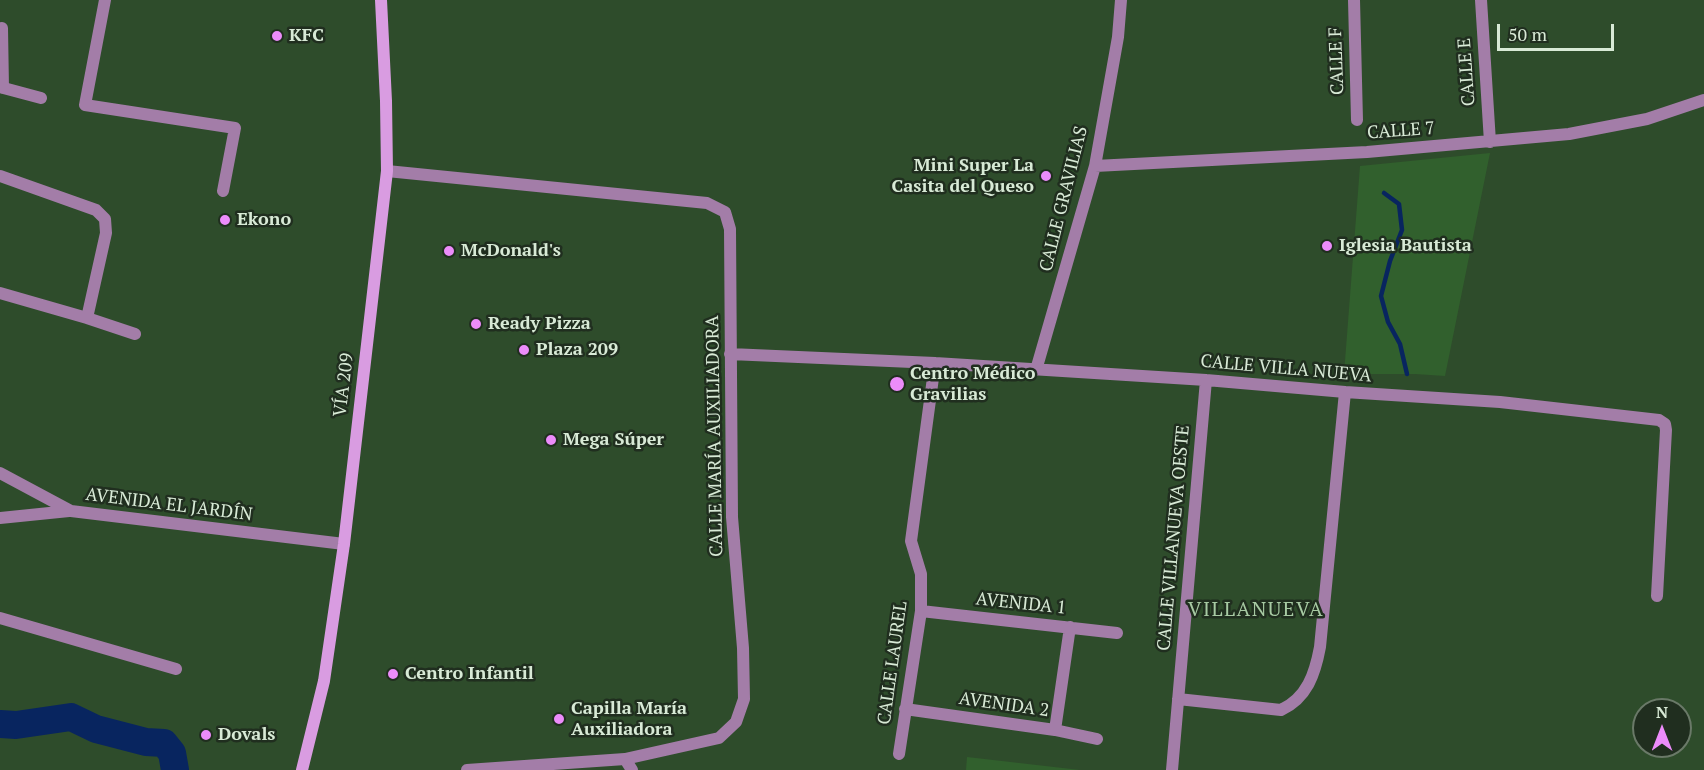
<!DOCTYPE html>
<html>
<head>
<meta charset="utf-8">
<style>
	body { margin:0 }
	#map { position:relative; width:1704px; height:770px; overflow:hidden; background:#2e4c2b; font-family:"PT Serif",serif }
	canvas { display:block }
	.north { position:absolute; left:1632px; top:698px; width:60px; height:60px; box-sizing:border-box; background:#202e1f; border:2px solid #6a7968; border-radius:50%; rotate:0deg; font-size:16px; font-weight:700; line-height:24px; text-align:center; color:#d8ead6 }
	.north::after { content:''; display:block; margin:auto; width:21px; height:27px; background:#ec8cfa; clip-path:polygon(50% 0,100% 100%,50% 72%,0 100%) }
	.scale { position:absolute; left:1497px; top:24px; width:117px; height:27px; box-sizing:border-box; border:3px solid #d8ead6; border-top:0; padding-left:8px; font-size:18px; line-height:21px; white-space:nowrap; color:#d8ead6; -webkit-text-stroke:4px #202e1f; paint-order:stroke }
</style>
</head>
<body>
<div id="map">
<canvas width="1704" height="770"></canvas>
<div class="north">N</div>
<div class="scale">50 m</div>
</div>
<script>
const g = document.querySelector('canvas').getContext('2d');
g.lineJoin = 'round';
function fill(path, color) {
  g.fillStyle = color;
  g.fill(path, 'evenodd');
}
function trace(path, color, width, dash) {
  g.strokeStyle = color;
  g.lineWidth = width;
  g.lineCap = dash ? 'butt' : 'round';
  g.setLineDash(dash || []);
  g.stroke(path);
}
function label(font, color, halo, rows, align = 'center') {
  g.font = font + ' "PT Serif",serif';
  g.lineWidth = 5;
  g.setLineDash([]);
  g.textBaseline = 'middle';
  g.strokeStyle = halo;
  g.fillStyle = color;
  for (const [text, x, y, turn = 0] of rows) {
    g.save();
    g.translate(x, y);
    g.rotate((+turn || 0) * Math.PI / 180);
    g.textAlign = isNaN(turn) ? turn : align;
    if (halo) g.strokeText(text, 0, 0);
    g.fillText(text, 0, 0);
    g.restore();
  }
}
fill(new Path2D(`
	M 1490,153 L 1445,376 L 1415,374 L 1344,374 L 1360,166 Z
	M 967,757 L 1080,770 L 966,770 Z`), '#31602d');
trace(new Path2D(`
	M 1384,193 L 1399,204 L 1402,230 L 1390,261 L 1381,296 L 1388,322 L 1400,344 L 1407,374`), '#08255f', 4.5);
trace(new Path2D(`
	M 0,724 L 16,725 L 71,717 L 96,729 L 146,742 L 164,743 L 172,753 L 175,770`), '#08255f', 28);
trace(new Path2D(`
	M 105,0 L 85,105 L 235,128 L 223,191
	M 1354,0 L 1357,120
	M 1481,0 L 1490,142
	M 2,28 L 3,88
	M 0,87 L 41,98
	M 1095,166 L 1367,152 L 1569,134 L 1647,119 L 1704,100
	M 387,171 L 707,203 L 725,212 L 730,229 L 732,517 L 743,648 L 744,699 L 736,722 L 719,738 L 625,759 L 467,770
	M 0,176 L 96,210 L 105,219 L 106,233 L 87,318 L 0,293
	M 87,318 L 135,334
	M 730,354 L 935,363 L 1206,380 L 1345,392 L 1500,402 L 1659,420 L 1665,424 L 1666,430 L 1657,596
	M 1036,370 L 1095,166 L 1118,37 L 1121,0
	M 0,473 L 71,511 L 344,544
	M 0,518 L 69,511
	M 921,611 L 1117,633
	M 0,618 L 176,669
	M 1178,699 L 1281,710 C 1307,698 1315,674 1320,647 L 1345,392
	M 905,709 L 1055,730 L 1097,739
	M 1055,730 L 1070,627
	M 899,754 L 921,611 L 921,574 L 911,541 L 935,363
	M 625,759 L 632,770
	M 1172,770 L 1206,380`), '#a37da8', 12);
trace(new Path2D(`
	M 302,770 L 324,681 L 344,544 L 387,171 L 386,101 L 381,0`), '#d99ce1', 12);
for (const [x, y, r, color] of [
	[277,36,6,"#ec8cfa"],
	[1046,176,6,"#ec8cfa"],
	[225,220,6,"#ec8cfa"],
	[1327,246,6,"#ec8cfa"],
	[449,251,6,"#ec8cfa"],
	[476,324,6,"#ec8cfa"],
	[524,350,6,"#ec8cfa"],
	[897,384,8,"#ec8cfa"],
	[551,440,6,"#ec8cfa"],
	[393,674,6,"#ec8cfa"],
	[559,719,6,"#ec8cfa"],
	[206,735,6,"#ec8cfa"]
]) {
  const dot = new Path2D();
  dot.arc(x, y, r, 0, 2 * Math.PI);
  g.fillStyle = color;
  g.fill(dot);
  trace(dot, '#202e1f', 2);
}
label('bold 18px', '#d8ead6', '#202e1f', [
	["KFC",289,36],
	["Mini Super La",1034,166,"right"],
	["Casita del Queso",1034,187,"right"],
	["Ekono",237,220],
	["Iglesia Bautista",1339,246],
	["McDonald's",461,251],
	["Ready Pizza",488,324],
	["Plaza 209",536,350],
	["Centro Médico",910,374],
	["Gravilias",910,395],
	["Mega Súper",563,440],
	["Centro Infantil",405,674],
	["Capilla María",571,709],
	["Auxiliadora",571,730],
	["Dovals",218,735]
], 'left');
label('18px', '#d8ead6', '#202e1f', [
	["CALLE F",1337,61,-92],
	["CALLE E",1467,72,-94],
	["CALLE 7",1401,131,-4],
	["CALLE GRAVILIAS",1064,199,-76],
	["CALLE VILLA NUEVA",1286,369,5],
	["VÍA 209",344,385,-83],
	["CALLE MARÍA AUXILIADORA",715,436,-91],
	["AVENIDA EL JARDÍN",169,505,7],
	["CALLE VILLANUEVA OESTE",1174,538,-85],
	["AVENIDA 1",1021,604,6],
	["CALLE LAUREL",893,663,-82],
	["AVENIDA 2",1004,705,8]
]);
g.letterSpacing = '1.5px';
label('20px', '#a7caa3', '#202e1f', [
	["VILLANUEVA",1256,610]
]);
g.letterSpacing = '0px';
</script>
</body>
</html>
